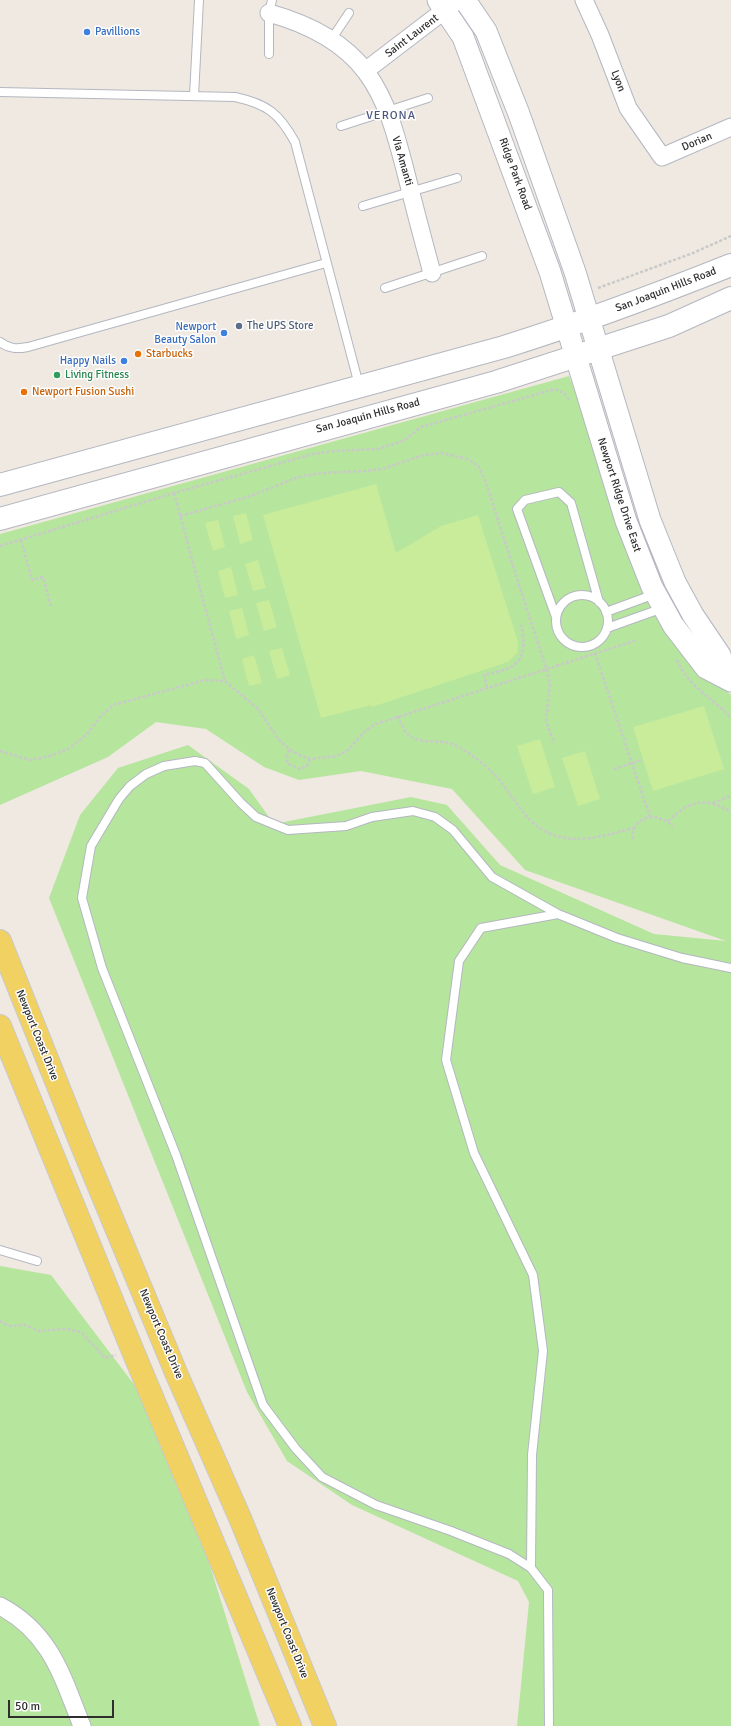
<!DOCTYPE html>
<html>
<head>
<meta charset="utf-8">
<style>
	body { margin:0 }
	#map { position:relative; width:731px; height:1726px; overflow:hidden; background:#efe9e1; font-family:Signika,sans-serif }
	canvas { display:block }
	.scale { position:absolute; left:8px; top:1700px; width:106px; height:18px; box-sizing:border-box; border:2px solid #2e2e2e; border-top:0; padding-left:5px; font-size:12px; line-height:14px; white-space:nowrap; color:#2e2e2e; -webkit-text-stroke:3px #fff; paint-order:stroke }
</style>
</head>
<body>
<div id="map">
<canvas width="731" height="1726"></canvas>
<div class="scale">50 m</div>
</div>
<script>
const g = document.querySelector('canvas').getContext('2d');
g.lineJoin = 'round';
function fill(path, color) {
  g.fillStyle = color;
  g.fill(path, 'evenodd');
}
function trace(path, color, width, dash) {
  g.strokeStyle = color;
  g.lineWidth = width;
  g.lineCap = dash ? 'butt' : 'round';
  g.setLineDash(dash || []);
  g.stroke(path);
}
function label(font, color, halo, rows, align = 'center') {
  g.font = font + ' Signika,sans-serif';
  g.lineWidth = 3;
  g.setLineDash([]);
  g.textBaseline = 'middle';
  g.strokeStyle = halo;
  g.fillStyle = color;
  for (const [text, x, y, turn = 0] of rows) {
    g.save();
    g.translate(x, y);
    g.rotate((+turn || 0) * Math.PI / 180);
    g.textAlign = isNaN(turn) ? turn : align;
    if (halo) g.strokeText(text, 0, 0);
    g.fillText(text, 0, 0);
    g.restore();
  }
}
fill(new Path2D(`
	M 569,376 L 662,613 L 713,679 L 731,695 L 731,1726 L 517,1726 L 529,1602 L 518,1581 L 352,1505 L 287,1461 L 247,1392 L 49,898 L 80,815 L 118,768 L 188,745 L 249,789 L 274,824 L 411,797 L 447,805 L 500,865 L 654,934 L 726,941 L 525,870 L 452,789 L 361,771 L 299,780 L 264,767 L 206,729 L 156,722 L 108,757 L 0,805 L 0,534 Z
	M 0,1266 L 51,1275 L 167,1428 L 260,1726 L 0,1726 Z`), '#b6e59e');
fill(new Path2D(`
	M 376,484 L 396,553 L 441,526 L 478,515 L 518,642 L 517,653 L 508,662 L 372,707 L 371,705 L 321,718 L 263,515 Z
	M 246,513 L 253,540 L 240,544 L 233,516 Z
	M 218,520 L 225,547 L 213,551 L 205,523 Z
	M 258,560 L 266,588 L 253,591 L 245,564 Z
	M 231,567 L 238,595 L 225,598 L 218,571 Z
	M 269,600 L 277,627 L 264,631 L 256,603 Z
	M 242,608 L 249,635 L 236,639 L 229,611 Z
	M 282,648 L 290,675 L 277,679 L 269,651 Z
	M 254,655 L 262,683 L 249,686 L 242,659 Z
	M 704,706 L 724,769 L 653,791 L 633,727 Z
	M 540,739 L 555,787 L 533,794 L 517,746 Z
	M 585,751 L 600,799 L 578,806 L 562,758 Z`), '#c9ec9a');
const service = new Path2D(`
	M 331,40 L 349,13
	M 269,54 L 269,13 L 272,0
	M 0,92 L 235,97 C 267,104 279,113 295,142 L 359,385
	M 194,96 L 199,0
	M 341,126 L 428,98
	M 363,206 L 457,178
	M 385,288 L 482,256
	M 0,342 C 9,349 17,349 28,347 L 326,263
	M556 621a26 26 0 1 1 52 0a26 26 0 1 1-52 0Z
	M 606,612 L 655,594
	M 556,617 L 517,509 L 525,500 L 559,492 L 571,503 L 599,602
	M 607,628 L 663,608
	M 0,1250 L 37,1261
	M 531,1568 L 532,1455 L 543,1351 L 533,1275 L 474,1153 L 446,1060 L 459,961 L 481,928 L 558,914
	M 549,1726 L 548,1590 L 531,1568 L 509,1554 L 451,1531 L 376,1505 L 322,1477 L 296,1449 L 263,1405 L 176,1155 L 102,968 L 82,898 L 91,846 L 119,799 L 130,786 L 146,774 L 164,766 L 195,761 L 205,763 L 241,803 L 256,817 L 288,830 L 346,826 L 372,817 L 413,811 L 435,817 L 453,830 L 492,877 L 558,914 L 617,938 L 682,958 L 731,968`);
const minor = new Path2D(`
	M 584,0 L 600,35 L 628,108 L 662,157 L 731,127
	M 269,13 C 305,23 343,41 366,72 C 390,104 399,147 409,185 C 416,214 424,243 432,273
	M 365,71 L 458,0
	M 0,1606 C 51,1633 62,1676 82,1726`);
const tertiary = new Path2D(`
	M 438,0 L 463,37 L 550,272 L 626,521 L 652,587 L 673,625 L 706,668 L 731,681
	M 465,0 L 486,31 L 519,114 L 575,272 L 650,520 L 675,582 L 693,615 L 720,655 L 727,678`);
const secondary = new Path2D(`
	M 0,485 L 504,347 C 581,323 656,295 731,265
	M 0,519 L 496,382 L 669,326 L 731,298`);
const primary = new Path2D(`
	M 0,941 L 80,1141 L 177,1375 L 240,1518 L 325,1726
	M 0,1026 L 132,1349 L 290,1726`);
trace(service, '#b4b7c1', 10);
trace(minor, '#b4b7c1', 19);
trace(tertiary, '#b4b7c1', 23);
trace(secondary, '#b4b7c1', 24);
trace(primary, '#c9c9c9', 24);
trace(new Path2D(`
	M 598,288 L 693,253 L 731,236
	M 174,493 L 225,681 L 258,709 L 279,740 L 289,749 L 299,755 L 310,759 L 337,756 L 348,750 L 365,731 L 376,724 L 637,640
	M 180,516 L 251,496 L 298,477 L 321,473 L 366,471 L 382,469 L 424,455 L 441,453 L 468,459 L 479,467 L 485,480 L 546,668 L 550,684 L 546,721 L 554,743
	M 21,540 L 32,580 L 43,577 L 51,607
	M 0,546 L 174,493 L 313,454 L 334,451 L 378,449 L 403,441 L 421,427 L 555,389 L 565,394 L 570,401
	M 595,653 L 650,817
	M 677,660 C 687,686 713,698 731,718
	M 487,687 L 484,675 C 492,673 503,671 511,667 C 527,659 524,638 521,625
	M 398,716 C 411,757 436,731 462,749 C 477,758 490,769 501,782 C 519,804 528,828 557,836 C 582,844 609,834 634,828
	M 289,750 L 287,757 L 287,763 L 299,769 L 307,766 L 310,759
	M 0,751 L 30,760 L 50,756 L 70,748 L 88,733 L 100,717 L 113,705 L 205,680 L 225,681
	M 614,769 L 641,760
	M 713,803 L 731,796
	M 668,821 C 689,801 704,796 731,812
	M 632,839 C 633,835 633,831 635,827 C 644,812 663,816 673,827
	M 0,1321 L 9,1326 L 25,1325 L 39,1331 L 65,1329 L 81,1332 L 105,1358 L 116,1355`), '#c9c9c9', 2.5, [3, 2]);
trace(service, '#fff', 8);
trace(minor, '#fff', 17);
trace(tertiary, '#fff', 21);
trace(secondary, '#fff', 22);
trace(primary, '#f2d163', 22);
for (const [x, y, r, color] of [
	[87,32,4,"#3f7fe0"],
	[239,326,4,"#5c6f8a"],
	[224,333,4,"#3f7fe0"],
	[138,354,4,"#e8710a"],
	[124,361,4,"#3f7fe0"],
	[57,375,4,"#2e9e5b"],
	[24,392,4,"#e8710a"]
]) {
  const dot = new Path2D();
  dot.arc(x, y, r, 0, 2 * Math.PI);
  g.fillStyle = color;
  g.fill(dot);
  trace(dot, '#fff', 1.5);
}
label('11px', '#366cbe', '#fff', [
	["Pavillions",95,32,"left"],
	["Newport",216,327],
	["Beauty Salon",216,340],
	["Happy Nails",116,361]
], 'right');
label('11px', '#2e2e2e', '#fff', [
	["Saint Laurent",412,36,-37],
	["Lyon",618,81,69],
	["Dorian",697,142,-23],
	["Via Amanti",402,161,74],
	["Ridge Park Road",515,174,70],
	["San Joaquin Hills Road",666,290,-21],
	["San Joaquin Hills Road",368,416,-15],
	["Newport Ridge Drive East",619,495,72],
	["Newport Coast Drive",37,1035,68],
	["Newport Coast Drive",161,1334,67],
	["Newport Coast Drive",287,1633,68]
]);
label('11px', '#4e5e75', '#fff', [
	["The UPS Store",247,326]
], 'left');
label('11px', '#c56008', '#fff', [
	["Starbucks",146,354],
	["Newport Fusion Sushi",32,392]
], 'left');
label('11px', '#27864d', '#fff', [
	["Living Fitness",65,375]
], 'left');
g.letterSpacing = '1px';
label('12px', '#4d5680', '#fff', [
	["VERONA",391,116]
]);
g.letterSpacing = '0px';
</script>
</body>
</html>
